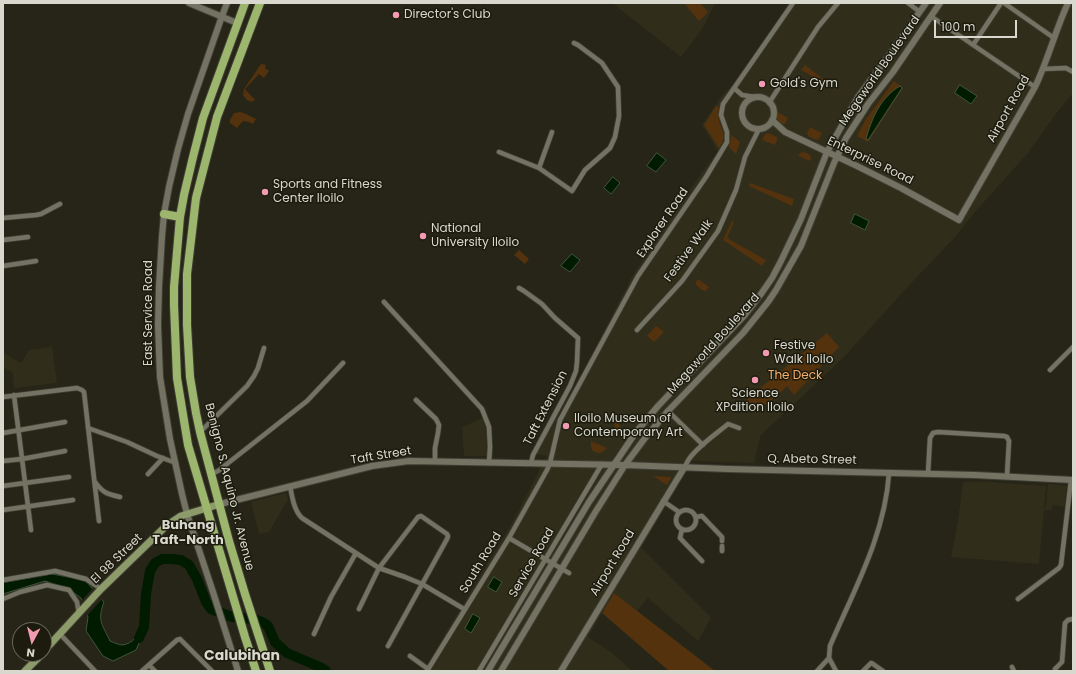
<!DOCTYPE html>
<html>
<head>
<meta charset="utf-8">
<style>
	body { margin:0 }
	#map { position:relative; width:1076px; height:674px; overflow:hidden; background:#262517; font-family:Poppins,sans-serif }
	canvas { display:block }
	.frame { position:absolute; inset:0; border:4px solid #d8d8cf; pointer-events:none }
	.north { position:absolute; left:12px; top:622px; width:40px; height:40px; box-sizing:border-box; background:#1c1b0e; border:1px solid #67675b; border-radius:50%; rotate:187deg; font-size:11px; font-weight:700; line-height:16px; text-align:center; color:#d8d8cf }
	.north::after { content:''; display:block; margin:auto; width:14px; height:18px; background:#f19ab1; clip-path:polygon(50% 0,100% 100%,50% 72%,0 100%) }
	.scale { position:absolute; left:934px; top:20px; width:83px; height:18px; box-sizing:border-box; border:2px solid #d8d8cf; border-top:0; padding-left:5px; font-size:12px; line-height:14px; white-space:nowrap; color:#d8d8cf; -webkit-text-stroke:3px #1c1b0e; paint-order:stroke }
</style>
</head>
<body>
<div id="map">
<canvas width="1076" height="674"></canvas>
<div class="frame"></div>
<div class="north">N</div>
<div class="scale">100 m</div>
</div>
<script>
const g = document.querySelector('canvas').getContext('2d');
g.lineJoin = 'round';
function fill(path, color) {
  g.fillStyle = color;
  g.fill(path, 'evenodd');
}
function trace(path, color, width, dash) {
  g.strokeStyle = color;
  g.lineWidth = width;
  g.lineCap = dash ? 'butt' : 'round';
  g.setLineDash(dash || []);
  g.stroke(path);
}
function label(font, color, halo, rows, align = 'center') {
  g.font = font + ' Poppins,sans-serif';
  g.lineWidth = 3;
  g.setLineDash([]);
  g.textBaseline = 'middle';
  g.strokeStyle = halo;
  g.fillStyle = color;
  for (const [text, x, y, turn = 0] of rows) {
    g.save();
    g.translate(x, y);
    g.rotate((+turn || 0) * Math.PI / 180);
    g.textAlign = isNaN(turn) ? turn : align;
    if (halo) g.strokeText(text, 0, 0);
    g.fillText(text, 0, 0);
    g.restore();
  }
}
fill(new Path2D(`
	M 612,3 L 715,3 L 703,28 L 681,57 Z
	M 790,3 L 1073,3 L 1073,93 L 1055,115 L 1028,153 L 975,212 L 955,237 L 915,279 L 844,357 L 761,435 L 754,463 L 692,461 L 641,548 L 711,618 L 698,641 L 648,598 L 637,611 L 614,593 L 588,637 L 612,653 L 632,671 L 423,671 L 512,523 L 547,456 L 536,454 L 582,373 L 633,275 L 702,172 L 718,151 L 702,125 L 722,95 L 734,84 Z
	M 52,347 L 57,383 L 14,388 L 13,373 L 3,367 L 3,353 L 21,363 L 29,350 Z
	M 483,418 L 486,429 L 487,456 L 464,456 L 462,427 Z
	M 963,482 L 990,482 L 1046,486 L 1039,564 L 951,557 L 958,521 Z
	M 1048,484 L 1067,486 L 1065,507 L 1052,505 L 1052,510 L 1044,510 L 1046,505 Z
	M 286,493 L 288,499 L 269,532 L 259,534 L 251,502 Z`), '#302e1a');
fill(new Path2D(`
	M 684,3 L 700,3 L 708,12 L 699,21 Z
	M 261,64 L 266,65 L 265,68 L 269,71 L 264,78 L 259,74 L 245,89 L 255,100 C 249,104 246,99 243,95 L 244,89 Z
	M 805,65 L 836,89 L 836,90 L 801,70 Z
	M 894,81 L 903,88 L 868,142 L 857,136 L 866,119 Z
	M 716,106 L 719,107 C 718,113 718,118 720,124 C 724,136 727,136 719,148 L 704,125 Z
	M 776,111 L 788,118 L 785,124 L 782,124 L 774,120 L 773,117 Z
	M 240,112 L 246,114 L 256,119 L 253,124 L 249,122 L 243,121 L 237,128 L 230,123 L 230,120 L 234,113 Z
	M 810,127 L 822,133 L 819,139 L 816,140 L 808,136 L 807,133 Z
	M 768,133 L 777,137 L 777,140 L 775,145 L 762,140 L 765,134 Z
	M 731,135 L 740,142 L 736,154 L 729,147 L 731,139 Z
	M 804,152 L 810,155 L 811,158 L 810,161 L 798,156 L 800,153 Z
	M 750,183 L 794,199 L 792,206 L 749,186 Z
	M 732,221 L 734,222 L 727,238 L 766,260 L 762,266 L 723,240 Z
	M 519,250 L 529,259 L 525,264 L 514,255 Z
	M 698,279 L 709,287 L 706,291 L 702,290 L 696,285 L 696,282 Z
	M 656,326 L 664,332 L 654,342 L 647,336 Z
	M 827,333 L 839,347 L 794,395 L 787,386 C 778,395 759,416 747,402 L 747,399 Z
	M 612,419 C 617,420 619,422 620,427 L 617,433 Z
	M 591,441 L 607,448 C 602,453 599,454 593,451 L 591,447 Z
	M 653,476 L 671,477 L 671,478 L 667,485 Z
	M 614,593 L 715,671 L 669,671 L 602,613 Z`), '#53320d');
const water = new Path2D(`
	M 960,85 L 977,96 L 971,104 L 955,93 Z
	M 900,86 L 902,88 L 868,140 L 866,139 C 872,118 880,98 900,86 Z
	M 657,153 L 666,160 L 656,172 L 647,166 Z
	M 613,177 L 620,183 L 611,194 L 604,188 Z
	M 855,214 L 869,221 L 865,230 L 851,223 Z
	M 572,254 L 580,260 L 570,272 L 561,266 Z
	M 52,574 L 85,580 L 104,602 C 97,621 102,624 110,641 C 113,642 119,645 122,645 C 133,644 139,634 144,627 L 140,641 L 136,650 L 113,661 L 103,656 L 86,631 L 88,617 L 81,598 L 69,589 L 45,581 L 3,594 L 3,583 Z
	M 494,577 L 502,582 L 496,592 L 488,587 Z
	M 473,614 L 480,618 L 471,633 L 465,629 Z`);
fill(water, '#001b00');
trace(water, '#41543e', 1);
fill(new Path2D(`
	M 94,587 L 103,598 L 86,617 L 80,602 Z`), '#262517');
trace(new Path2D(`
	M 139,638 L 144,627 L 146,594 L 150,571 L 155,563 L 162,559 L 172,559 L 181,560 L 189,565 L 197,579 L 206,602 L 211,609 L 232,617 L 255,619 L 264,623 L 268,626 L 275,642 L 287,653 L 320,667 L 326,671`), '#001b00', 10);
const street = new Path2D(`
	M 908,3 L 920,12
	M 1004,3 L 1054,38
	M 932,17 L 1035,87
	M 973,45 L 1001,3
	M 1043,69 L 1066,68 L 1073,72
	M 734,88 L 742,95 L 755,97
	M 773,106 L 769,103 L 818,27 L 838,3
	M 499,152 L 539,168 L 572,191 L 585,170 L 610,148 L 615,137 L 619,116 L 618,87 L 602,63 L 578,45 L 574,43
	M 539,168 L 552,132
	M 3,218 L 36,215 L 41,214 L 60,204
	M 3,240 L 28,237
	M 3,266 L 36,261
	M 519,288 L 524,291 L 542,304 L 555,318 L 578,338 L 577,362 L 576,371 L 570,386 L 533,455 L 531,463
	M 384,302 L 482,409 L 489,427 L 490,447 L 489,463
	M 637,330 L 682,281 L 718,231 L 736,190 L 745,157 L 759,129
	M 1050,370 L 1073,347
	M 14,395 L 31,530
	M 3,397 L 77,388 L 82,390 L 84,392 L 99,521
	M 416,400 L 436,419 L 439,425 L 438,433 L 435,448 L 435,461
	M 668,411 L 703,445
	M 88,428 L 127,442 L 157,456 L 176,463
	M 200,432 L 247,386 L 254,376 L 258,368 L 264,348
	M 3,433 L 65,422
	M 3,461 L 22,459 L 65,451
	M 684,468 C 686,465 687,462 689,459 C 698,446 716,434 728,424 L 739,428
	M 148,474 L 163,458
	M 211,474 L 218,471 L 307,401 L 343,363
	M 928,474 L 930,438 L 933,433 L 938,432 L 1004,436 L 1007,437 L 1009,441 L 1007,476
	M 95,482 C 103,493 107,494 120,497
	M 3,486 L 69,477
	M 290,486 C 292,496 294,511 302,518 L 379,568 L 405,577 L 422,584 L 464,609
	M 663,501 L 679,512
	M676 520a10 10 0 1 1 20 0a10 10 0 1 1-20 0Z
	M 3,510 L 73,500
	M 696,517 L 702,516 L 722,537 L 722,541
	M 682,529 L 680,538 L 702,561
	M 509,538 L 569,573
	M 722,551 L 722,546
	M 3,580 L 55,571 L 86,579 L 101,589
	M 3,599 L 20,592 L 47,585 L 69,590 L 77,602 L 79,614
	M 1018,599 L 1059,568 L 1061,565 L 1071,480
	M 359,609 L 379,568 L 418,517 L 421,516 L 447,534 L 448,536 L 447,539 L 388,646
	M 60,634 L 95,671
	M 314,634 L 331,597 L 356,553
	M 410,656 L 428,669
	M 149,665 L 155,671
	M 1012,667 L 1014,671
	M 1055,669 L 1062,662 L 1065,623 L 1068,620 L 1073,619
	M 142,671 L 177,640 L 180,639 L 212,671
	M 427,671 L 509,538 L 547,470 L 550,463 L 560,420 L 638,276 L 706,177 L 727,142 L 727,132 L 721,115 L 723,104 L 793,3
	M 479,671 L 602,464
	M 817,671 L 829,658
	M 836,671 L 829,658 L 830,646 C 854,590 885,535 889,473
	M 863,671 L 871,663 L 873,664 L 883,671`);
const secondary = new Path2D(`
	M 189,3 L 237,23
	M 227,3 L 222,16 L 188,114 L 178,149 L 169,187 L 164,214 L 162,236 L 159,287 L 158,325 L 160,377 L 170,439 L 182,494 L 187,514 L 213,592 L 238,671
	M742 113a16 16 0 1 1 32 0a16 16 0 1 1-32 0Z
	M 772,120 L 785,132 L 857,166 L 901,188 L 959,220 L 1035,87 C 1048,60 1055,31 1068,3
	M 220,504 L 372,466 L 409,461 L 625,465 L 728,469 L 975,475 L 1073,480
	M 488,671 L 589,502 L 636,432 L 658,406 L 744,316 L 761,294 L 772,278 L 781,261 L 801,219 L 827,152 L 858,97 L 887,58 L 926,3
	M 501,671 L 596,511 L 625,465 L 645,438 L 668,411 L 743,333 L 768,302 L 776,290 L 801,246 L 834,163 L 846,138 L 868,104 L 893,72 L 940,3
	M 561,671 L 684,468`);
const primary = new Path2D(`
	M 44,651 L 101,589 L 166,526 L 181,516 L 220,504
	M 25,671 L 42,654`);
const highway = new Path2D(`
	M 245,3 L 203,118 L 193,157 L 184,195 L 180,217 L 174,287 L 174,305 L 177,378 L 188,445 L 245,637 L 256,671
	M 260,3 L 217,117 L 196,198 L 187,274 L 187,325 L 190,377 L 196,413 L 200,432 L 229,541 L 245,594 L 270,671
	M 164,214 L 180,217`);
trace(street, '#3f3e34', 6);
trace(secondary, '#3f3e34', 8);
trace(primary, '#3f3e34', 9);
trace(highway, '#3f3e34', 10);
trace(street, '#747363', 4.5);
trace(secondary, '#747363', 6);
trace(primary, '#8c9b69', 7);
trace(highway, '#9cb66d', 8);
for (const [x, y, r, color] of [
	[396,15,4,"#f19ab1"],
	[762,84,4,"#f19ab1"],
	[265,192,4,"#f19ab1"],
	[423,236,4,"#f19ab1"],
	[766,353,4,"#f19ab1"],
	[755,380,4,"#f19ab1"],
	[566,426,4,"#f19ab1"]
]) {
  const dot = new Path2D();
  dot.arc(x, y, r, 0, 2 * Math.PI);
  g.fillStyle = color;
  g.fill(dot);
  trace(dot, '#1c1b0e', 1.5);
}
label('12px', '#d8d8cf', '#1c1b0e', [
	["Director's Club",404,15],
	["Gold's Gym",770,84],
	["Sports and Fitness",273,185],
	["Center Iloilo",273,199],
	["National",431,229],
	["University Iloilo",431,243],
	["Festive",774,346],
	["Walk Iloilo",774,360],
	["Science",755,394,"center"],
	["XPdition Iloilo",755,408,"center"],
	["Iloilo Museum of",574,419],
	["Contemporary Art",574,433]
], 'left');
label('12px', '#d8d8cf', '#1c1b0e', [
	["Megaworld Boulevard",880,71,-55],
	["Airport Road",1009,109,-61],
	["Enterprise Road",870,161,26],
	["Explorer Road",663,223,-56],
	["Festive Walk",689,251,-54],
	["East Service Road",149,313,-90],
	["Megaworld Boulevard",714,344,-48],
	["Taft Extension",546,408,-63],
	["Taft Street",381,456,-9],
	["Q. Abeto Street",812,460,1],
	["Benigno S. Aquino Jr. Avenue",229,487,76],
	["El 98 Street",117,559,-44],
	["South Road",481,563,-59],
	["Service Road",532,563,-60],
	["Airport Road",613,563,-59]
]);
label('12px', '#f3ae6b', '#1c1b0e', [
	["The Deck",795,376]
]);
label('bold 13px', '#d8d8cf', '#1c1b0e', [
	["Buhang",188,526],
	["Taft-North",188,541]
]);
label('bold 14px', '#d8d8cf', '#1c1b0e', [
	["Calubihan",242,656]
]);
</script>
</body>
</html>
